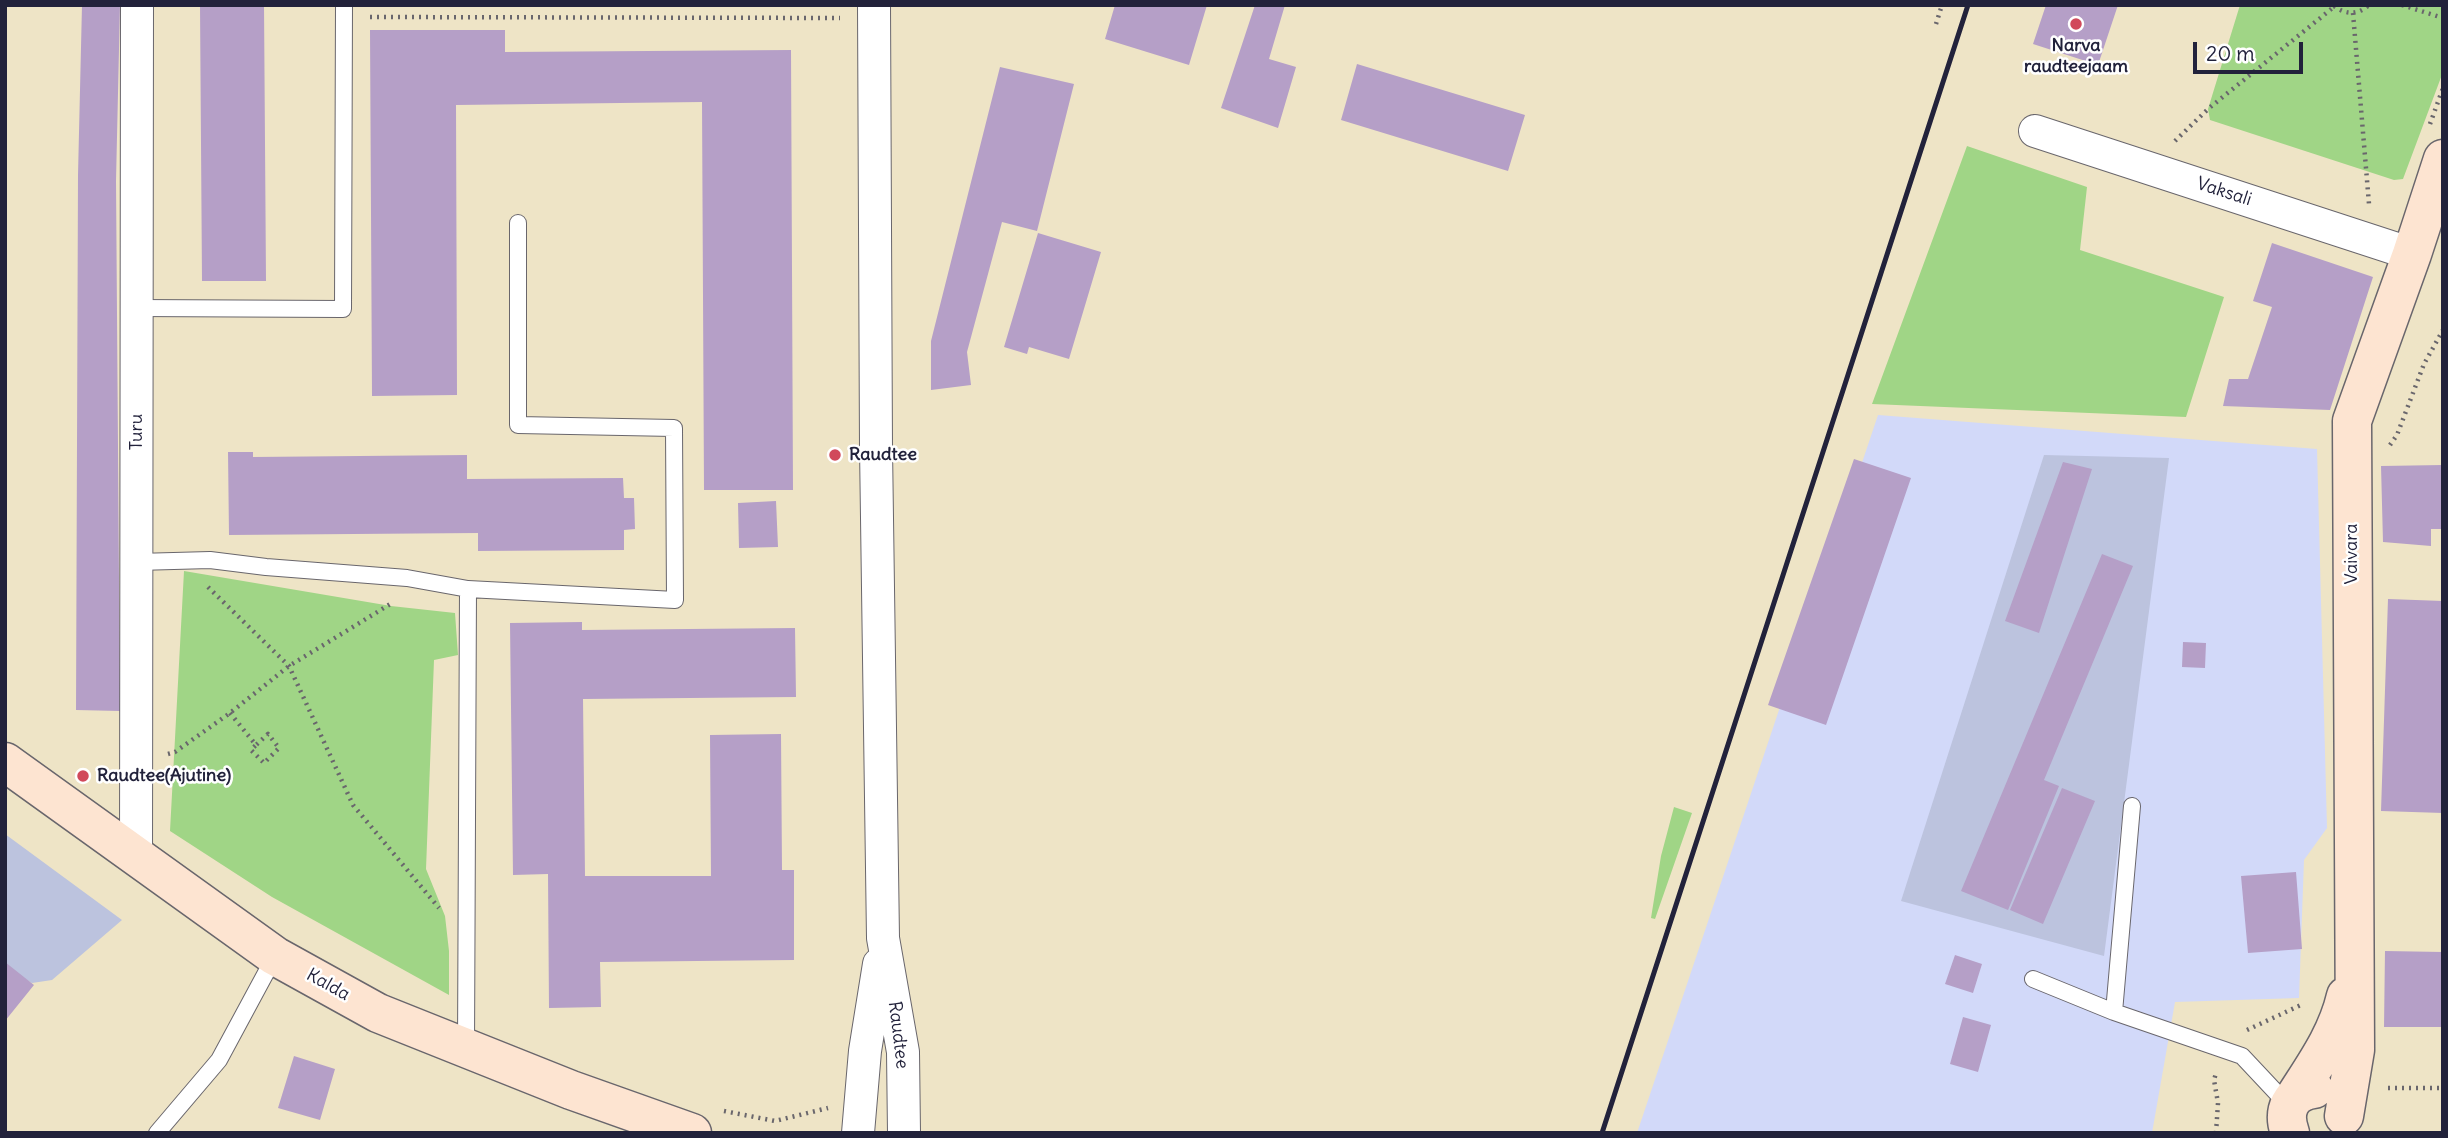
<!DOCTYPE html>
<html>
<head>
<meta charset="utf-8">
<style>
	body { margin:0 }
	#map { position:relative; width:2448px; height:1138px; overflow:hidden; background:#eee4c6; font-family:Delius,sans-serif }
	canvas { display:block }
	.frame { position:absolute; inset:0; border:7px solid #22223b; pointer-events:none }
	.scale { position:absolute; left:2193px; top:42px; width:110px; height:32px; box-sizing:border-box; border:4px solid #22223b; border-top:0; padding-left:9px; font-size:21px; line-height:24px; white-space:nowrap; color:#22223b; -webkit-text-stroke:5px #fff; paint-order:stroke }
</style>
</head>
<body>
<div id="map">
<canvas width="2448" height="1138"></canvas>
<div class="frame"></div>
<div class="scale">20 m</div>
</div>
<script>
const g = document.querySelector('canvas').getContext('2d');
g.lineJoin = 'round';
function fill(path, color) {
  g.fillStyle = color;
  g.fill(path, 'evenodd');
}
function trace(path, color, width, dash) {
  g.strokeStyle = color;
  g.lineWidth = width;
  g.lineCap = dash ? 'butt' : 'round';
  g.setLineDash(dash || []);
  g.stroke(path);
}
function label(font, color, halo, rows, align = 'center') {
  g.font = font + ' Delius,sans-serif';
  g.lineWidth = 5;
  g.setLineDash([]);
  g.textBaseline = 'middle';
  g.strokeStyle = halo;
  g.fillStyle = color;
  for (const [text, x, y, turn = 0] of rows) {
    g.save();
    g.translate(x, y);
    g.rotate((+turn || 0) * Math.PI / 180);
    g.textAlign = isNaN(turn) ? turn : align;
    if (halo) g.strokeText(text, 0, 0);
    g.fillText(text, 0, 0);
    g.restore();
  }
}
fill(new Path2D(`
	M 1878,415 L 2317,449 L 2327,828 L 2304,860 L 2299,998 L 2175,1002 L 2152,1133 L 1637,1133 Z`), '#d2d9f9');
fill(new Path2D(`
	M 2044,455 L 2169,458 L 2104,956 L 1901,901 Z
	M 5,834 L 122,920 L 52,980 L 32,983 L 5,968 Z`), '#bcc3de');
fill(new Path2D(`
	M 2240,5 L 2443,5 L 2443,72 L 2403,179 L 2394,180 L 2210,120 L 2208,109 Z
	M 1967,146 L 2087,187 L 2080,250 L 2224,297 L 2186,417 L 1872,404 Z
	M 184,571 L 391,606 L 455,613 L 458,655 L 434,660 L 426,869 L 445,916 L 449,951 L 449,995 L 272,897 L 170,831 Z
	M 1674,807 L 1692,813 L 1655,919 L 1651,918 L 1661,856 Z`), '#a0d586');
fill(new Path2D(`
	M 82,5 L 120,5 L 116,181 L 120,711 L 76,710 L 78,175 Z
	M 200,5 L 264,5 L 266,281 L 202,281 Z
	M 1115,5 L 1207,5 L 1189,65 L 1105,39 Z
	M 1255,5 L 1285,5 L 1269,59 L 1296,67 L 1278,128 L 1221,108 Z
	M 2046,5 L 2118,5 L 2098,65 L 2033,44 Z
	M 370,30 L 505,30 L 505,52 L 791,50 L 793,490 L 704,490 L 702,102 L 456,105 L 457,395 L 372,396 Z
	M 1357,64 L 1525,115 L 1508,171 L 1341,120 Z
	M 1000,67 L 1074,84 L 1037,231 L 1002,222 L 967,352 L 971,385 L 931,390 L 931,341 Z
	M 1038,233 L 1101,252 L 1069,359 L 1029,347 L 1027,354 L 1004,347 Z
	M 2272,243 L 2373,277 L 2330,410 L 2223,406 L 2229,379 L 2248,379 L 2272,307 L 2253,301 Z
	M 228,452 L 253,452 L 253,457 L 467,455 L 467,479 L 623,478 L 624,498 L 634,498 L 635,529 L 624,530 L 624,550 L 478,551 L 478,533 L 229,535 Z
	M 1854,459 L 1911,478 L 1826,725 L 1768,705 Z
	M 2063,462 L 2092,469 L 2039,633 L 2005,621 Z
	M 2443,465 L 2443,529 L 2431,529 L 2431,546 L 2383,542 L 2381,466 Z
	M 776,501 L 778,547 L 739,548 L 738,503 Z
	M 2102,554 L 2133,566 L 2044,780 L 2059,786 L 2008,910 L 1961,891 Z
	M 2388,599 L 2443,601 L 2443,813 L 2381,811 Z
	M 582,622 L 582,630 L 795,628 L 796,697 L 583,699 L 585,876 L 711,876 L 710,735 L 781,734 L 782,870 L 794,870 L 794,960 L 600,962 L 601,1007 L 549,1008 L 548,874 L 513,875 L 510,623 Z
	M 2183,642 L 2206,643 L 2205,668 L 2182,667 Z
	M 2062,788 L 2095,801 L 2043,924 L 2010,910 Z
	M 2296,872 L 2302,949 L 2248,953 L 2241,876 Z
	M 2385,951 L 2443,952 L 2443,1027 L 2384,1027 Z
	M 1955,955 L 1982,964 L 1973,993 L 1945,984 Z
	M 5,962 L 34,985 L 5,1021 Z
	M 1963,1017 L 1991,1025 L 1978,1072 L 1950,1064 Z
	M 294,1056 L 335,1069 L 320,1120 L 278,1108 Z`), '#b59fc7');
const lane = new Path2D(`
	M 136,308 L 343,309 L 344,5
	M 137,562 L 210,560 L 266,567 L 407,578 L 468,589 L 466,1047
	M 468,589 L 675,600 L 674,428 L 518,425 L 518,223
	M 2033,979 L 2114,1012 L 2242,1056 L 2288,1105
	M 2114,1012 L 2132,806
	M 157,1133 L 219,1060 L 275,956`);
const street = new Path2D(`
	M 874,5 L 876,448 L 883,938 L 903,1052 L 904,1133
	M 2035,131 L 2412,254
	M 136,858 L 137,5
	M 858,1133 L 865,1051 L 879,964`);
const secondary = new Path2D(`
	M 5,762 L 275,956 L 378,1013 L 571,1090 L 692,1133
	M 2294,1098 C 2315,1065 2337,1035 2346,996
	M 2344,1116 L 2355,1050 L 2352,421 L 2412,254 L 2443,159
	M 2290,1133 C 2282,1111 2290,1092 2314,1089`);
trace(lane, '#69666c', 18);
trace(street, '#69666c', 34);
trace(secondary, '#69666c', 41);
trace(new Path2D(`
	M 2402,5 L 2443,18
	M 2334,6 C 2346,15 2358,15 2369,5
	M 2353,13 L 2369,204
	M 370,17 L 840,18
	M 1936,24 L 1942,5
	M 2430,124 L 2443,88
	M 2175,141 L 2208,109 L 2335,6
	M 2390,445 L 2397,435 L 2424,364 L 2443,330
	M 208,587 L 289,666 L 353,805 L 439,908
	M 230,713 L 256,745 L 268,734 L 279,748 L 264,763 L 251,750 L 256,745
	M 168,754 L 175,752 L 230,713 L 289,666 L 392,603
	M 2247,1030 L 2303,1004
	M 2388,1088 L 2443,1088
	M 724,1111 L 775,1121 L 828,1108
	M 2216,1133 L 2218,1103 L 2214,1080 L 2216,1073`), '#69666c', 4.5, [2, 5]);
trace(lane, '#fff', 16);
trace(street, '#fff', 32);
trace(secondary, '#fde4d1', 38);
trace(new Path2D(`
	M 1602,1133 L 1968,5`), '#22223b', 5);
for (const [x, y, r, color] of [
	[2076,24,7,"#d1495b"],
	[835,455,7,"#d1495b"],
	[83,776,7,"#d1495b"]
]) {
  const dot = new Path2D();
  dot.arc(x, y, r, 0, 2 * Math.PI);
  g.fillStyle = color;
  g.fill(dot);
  trace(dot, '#fff', 2.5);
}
label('bold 18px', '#22223b', '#fff', [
	["Narva",2076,46,"center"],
	["raudteejaam",2076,67,"center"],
	["Raudtee",849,455],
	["Raudtee(Ajutine)",97,776]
], 'left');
label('18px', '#22223b', '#fff', [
	["Vaksali",2224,192,18],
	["Turu",137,432,-90],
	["Vaivara",2352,554,-90],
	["Kalda",328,985,29],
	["Raudtee",898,1035,83]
]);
</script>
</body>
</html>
